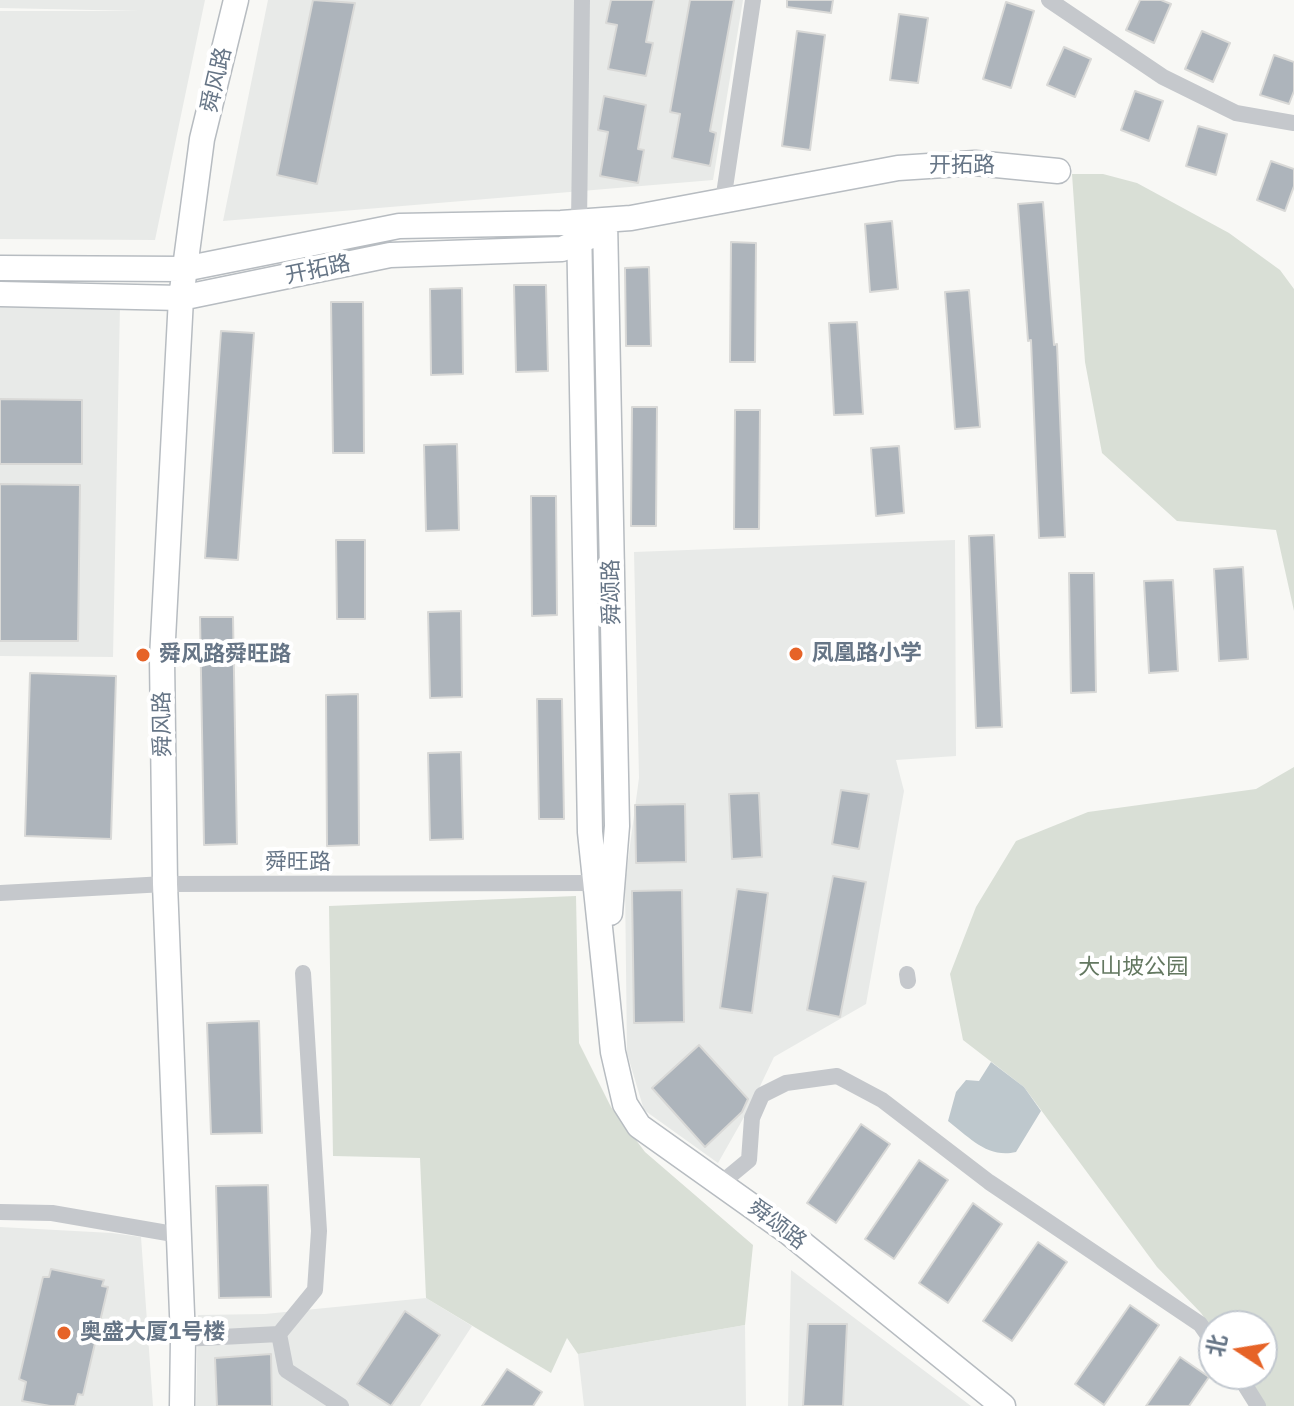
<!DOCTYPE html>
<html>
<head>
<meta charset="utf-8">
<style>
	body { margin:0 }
	#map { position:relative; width:1294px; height:1406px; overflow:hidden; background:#f8f8f5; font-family:"IBM Plex Sans","Noto Sans SC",sans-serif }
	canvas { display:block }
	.north { position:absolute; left:1198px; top:1310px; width:80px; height:80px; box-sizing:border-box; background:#fff; border:2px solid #c2c8cf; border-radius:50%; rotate:282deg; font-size:22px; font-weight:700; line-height:32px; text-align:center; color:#667586 }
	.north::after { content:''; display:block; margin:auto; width:28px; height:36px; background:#e66327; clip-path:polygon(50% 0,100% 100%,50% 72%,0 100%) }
</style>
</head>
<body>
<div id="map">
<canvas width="1294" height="1406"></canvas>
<div class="north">北</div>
</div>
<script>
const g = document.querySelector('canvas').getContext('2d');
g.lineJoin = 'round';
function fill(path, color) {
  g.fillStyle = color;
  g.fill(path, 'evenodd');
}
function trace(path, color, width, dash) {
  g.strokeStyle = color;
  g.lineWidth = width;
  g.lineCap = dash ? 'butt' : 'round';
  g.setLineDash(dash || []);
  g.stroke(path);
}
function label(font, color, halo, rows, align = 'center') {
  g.font = font + ' "IBM Plex Sans","Noto Sans SC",sans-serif';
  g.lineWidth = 8;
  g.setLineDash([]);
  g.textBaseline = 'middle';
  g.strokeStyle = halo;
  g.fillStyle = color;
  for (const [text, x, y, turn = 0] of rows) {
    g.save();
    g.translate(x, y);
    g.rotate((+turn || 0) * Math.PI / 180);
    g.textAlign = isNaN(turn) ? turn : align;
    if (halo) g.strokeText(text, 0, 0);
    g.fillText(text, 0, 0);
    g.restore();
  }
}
fill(new Path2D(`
	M 0,0 L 205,0 L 155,240 L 0,239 L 0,11 L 139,11 L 0,8 Z
	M 268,0 L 743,0 L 713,180 L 223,221 Z
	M 0,305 L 120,305 L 113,657 L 0,656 Z
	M 955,540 L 956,756 L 896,760 L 904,791 L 866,1004 L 774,1057 L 752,1103 L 718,1163 L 644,1110 L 627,1053 L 625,883 L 639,778 L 634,552 Z
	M 0,1227 L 112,1233 L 141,1237 L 153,1406 L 0,1406 Z
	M 791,1270 L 971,1406 L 788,1406 Z
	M 426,1298 L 472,1326 L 420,1406 L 196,1406 L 198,1315 L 265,1314 Z
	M 745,1325 L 746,1406 L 584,1406 L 578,1354 Z`), '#e8eae8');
fill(new Path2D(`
	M 1072,174 L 1103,174 L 1137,183 L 1229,233 L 1280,270 L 1294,289 L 1294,611 L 1276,530 L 1177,521 L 1102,453 L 1085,362 Z
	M 1294,767 L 1294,1406 L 1266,1406 L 1244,1374 L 1262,1374 L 1262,1326 L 1214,1326 L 1214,1332 L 1201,1313 L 1157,1267 L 1024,1087 L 963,1040 L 950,974 L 976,907 L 1016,841 L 1088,812 L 1256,789 Z
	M 576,896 L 579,1043 L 611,1107 L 645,1152 L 753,1245 L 745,1325 L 578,1354 L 567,1338 L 551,1373 L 426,1298 L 420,1158 L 333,1156 L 329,906 Z`), '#d9dfd6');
fill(new Path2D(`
	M 991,1062 L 1024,1087 L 1041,1111 L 1016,1152 C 988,1159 969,1137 948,1121 L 956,1092 L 966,1080 L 979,1081 Z`), '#bec8cd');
const building = new Path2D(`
	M 313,0 L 355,3 L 317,184 L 277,175 Z
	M 611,0 L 654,0 L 646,42 L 653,43 L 646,76 L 608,69 L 617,25 L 606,23 Z
	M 690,0 L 734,0 L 710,131 L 716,133 L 710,166 L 672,158 L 680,114 L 670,112 Z
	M 787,0 L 833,0 L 831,13 L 787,7 Z
	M 1140,0 L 1161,0 L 1171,4 L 1154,43 L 1126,30 Z
	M 1006,2 L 1034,11 L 1011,88 L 983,79 Z
	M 899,14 L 928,18 L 918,83 L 890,80 Z
	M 797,31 L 825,35 L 810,150 L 782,146 Z
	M 1202,31 L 1230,43 L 1213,82 L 1185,69 Z
	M 1064,47 L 1091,59 L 1075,97 L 1047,85 Z
	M 1274,55 L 1294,62 L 1294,91 L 1289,104 L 1260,95 Z
	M 1135,91 L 1163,101 L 1149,141 L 1121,130 Z
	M 604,96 L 646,105 L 638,149 L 644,150 L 638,183 L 600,176 L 608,132 L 598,130 Z
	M 1198,126 L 1227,134 L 1216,175 L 1186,166 Z
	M 1271,161 L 1294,169 L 1294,186 L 1285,211 L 1257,200 Z
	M 1043,202 L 1054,345 L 1057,344 L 1065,537 L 1039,538 L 1031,340 L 1028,341 L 1018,204 Z
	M 892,221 L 898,289 L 870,292 L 865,224 Z
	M 731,242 L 756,243 L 755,362 L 730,362 Z
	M 649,267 L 651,346 L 626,346 L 625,268 Z
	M 514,285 L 546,285 L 548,371 L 516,372 Z
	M 462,288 L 463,374 L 431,375 L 430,289 Z
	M 969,290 L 980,427 L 955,429 L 945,292 Z
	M 331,302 L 363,302 L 364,453 L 333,453 Z
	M 857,322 L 863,414 L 834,415 L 829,323 Z
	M 221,331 L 254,333 L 238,560 L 205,558 Z
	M 0,399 L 82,400 L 82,464 L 0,464 Z
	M 632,407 L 657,407 L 656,526 L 631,526 Z
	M 735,410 L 760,410 L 759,529 L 734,529 Z
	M 457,444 L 459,530 L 426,531 L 424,445 Z
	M 899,446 L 904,513 L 876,516 L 871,448 Z
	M 0,484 L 80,485 L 78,641 L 0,641 Z
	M 531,496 L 556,496 L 557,615 L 532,616 Z
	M 994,535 L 1002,727 L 976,728 L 969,536 Z
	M 336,540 L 365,540 L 365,619 L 337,619 Z
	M 1243,567 L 1248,659 L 1219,661 L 1214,569 Z
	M 1069,573 L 1094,573 L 1096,692 L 1071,693 Z
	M 1173,580 L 1178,671 L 1149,673 L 1144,581 Z
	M 461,611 L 462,697 L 430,698 L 428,612 Z
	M 200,617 L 233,617 L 237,844 L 204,845 Z
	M 30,673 L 116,676 L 111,839 L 25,836 Z
	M 358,694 L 359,845 L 327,846 L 326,695 Z
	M 537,699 L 562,699 L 564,819 L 539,819 Z
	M 461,752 L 463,839 L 430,840 L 428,753 Z
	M 841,790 L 869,794 L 859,849 L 832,844 Z
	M 759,793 L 762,857 L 732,859 L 729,794 Z
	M 685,804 L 686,862 L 636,863 L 635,805 Z
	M 833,876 L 866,882 L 840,1017 L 807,1010 Z
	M 737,889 L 768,893 L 752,1013 L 720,1008 Z
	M 682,890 L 684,1022 L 634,1023 L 632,891 Z
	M 259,1021 L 262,1133 L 211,1134 L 207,1023 Z
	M 699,1045 L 748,1099 L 742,1112 L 705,1147 L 652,1088 Z
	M 861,1124 L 890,1144 L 836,1223 L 807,1203 Z
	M 919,1160 L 948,1180 L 894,1259 L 865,1239 Z
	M 268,1185 L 271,1297 L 219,1298 L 216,1186 Z
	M 973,1203 L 1002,1224 L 948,1303 L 919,1283 Z
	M 1038,1242 L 1067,1262 L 1012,1341 L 983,1321 Z
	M 51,1269 L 104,1280 L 102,1286 L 108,1287 L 83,1395 L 78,1394 L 75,1406 L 50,1406 L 22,1401 L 26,1382 L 19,1379 L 43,1277 L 49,1277 Z
	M 1130,1305 L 1159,1325 L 1104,1405 L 1075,1384 Z
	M 405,1311 L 440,1335 L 391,1406 L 357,1384 Z
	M 808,1324 L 847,1324 L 843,1406 L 803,1406 Z
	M 271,1354 L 272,1406 L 217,1406 L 215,1358 Z
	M 1180,1357 L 1209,1377 L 1189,1406 L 1146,1406 Z
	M 507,1369 L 542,1392 L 533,1406 L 482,1406 Z`);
fill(building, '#adb4bb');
trace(building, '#d9d9d7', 2);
const secondary = new Path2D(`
	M 605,220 L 617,826 L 610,913
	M 579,222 L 590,832 L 613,1052 L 625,1104 L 639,1126 L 788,1232 L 1003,1406
	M 0,268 L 184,269 L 399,226 L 561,223 L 631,218 L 898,168 L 975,163 L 1058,171
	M 0,294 L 181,298 L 390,255 L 562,249 L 591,236
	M 182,1406 L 183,1339 L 165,884 L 162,658 L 181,298 L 202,139 L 236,0`);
trace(secondary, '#b7bcc1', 27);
trace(new Path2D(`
	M 1049,0 L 1163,77 L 1236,113 L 1294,123
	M 723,201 L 753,0
	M 579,222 L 582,0
	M 0,893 L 165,884 L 596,883
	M 907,974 L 908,981
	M 720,1184 L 749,1160 L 752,1118 L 762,1095 L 786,1083 L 837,1076 L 882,1100 L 989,1182 L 1200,1324 L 1214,1344
	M 0,1212 L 52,1213 L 179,1235
	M 279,1334 L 315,1290 L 319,1231 L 303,973
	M 183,1339 L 279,1334 L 286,1370 L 341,1406
	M 1238,1374 L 1258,1406`), '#c5c8cc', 16);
trace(secondary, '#fff', 24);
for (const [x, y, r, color] of [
	[796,654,8,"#e66327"],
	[143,655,8,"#e66327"],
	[64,1333,8,"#e66327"]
]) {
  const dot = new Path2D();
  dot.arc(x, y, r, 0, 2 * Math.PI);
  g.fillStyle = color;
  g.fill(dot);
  trace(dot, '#fff', 3);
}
label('22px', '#667586', '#fff', [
	["舜风路",217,80,-77],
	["开拓路",962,166],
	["开拓路",318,270,-12],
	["舜颂路",612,592,-91],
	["舜风路",163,724,-91],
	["舜旺路",298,863],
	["舜颂路",777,1225,37]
]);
label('bold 22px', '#667586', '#fff', [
	["凤凰路小学",812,654],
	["舜风路舜旺路",159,655],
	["奥盛大厦1号楼",80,1333]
], 'left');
label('22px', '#647861', '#fff', [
	["大山坡公园",1133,968]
]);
</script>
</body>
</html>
